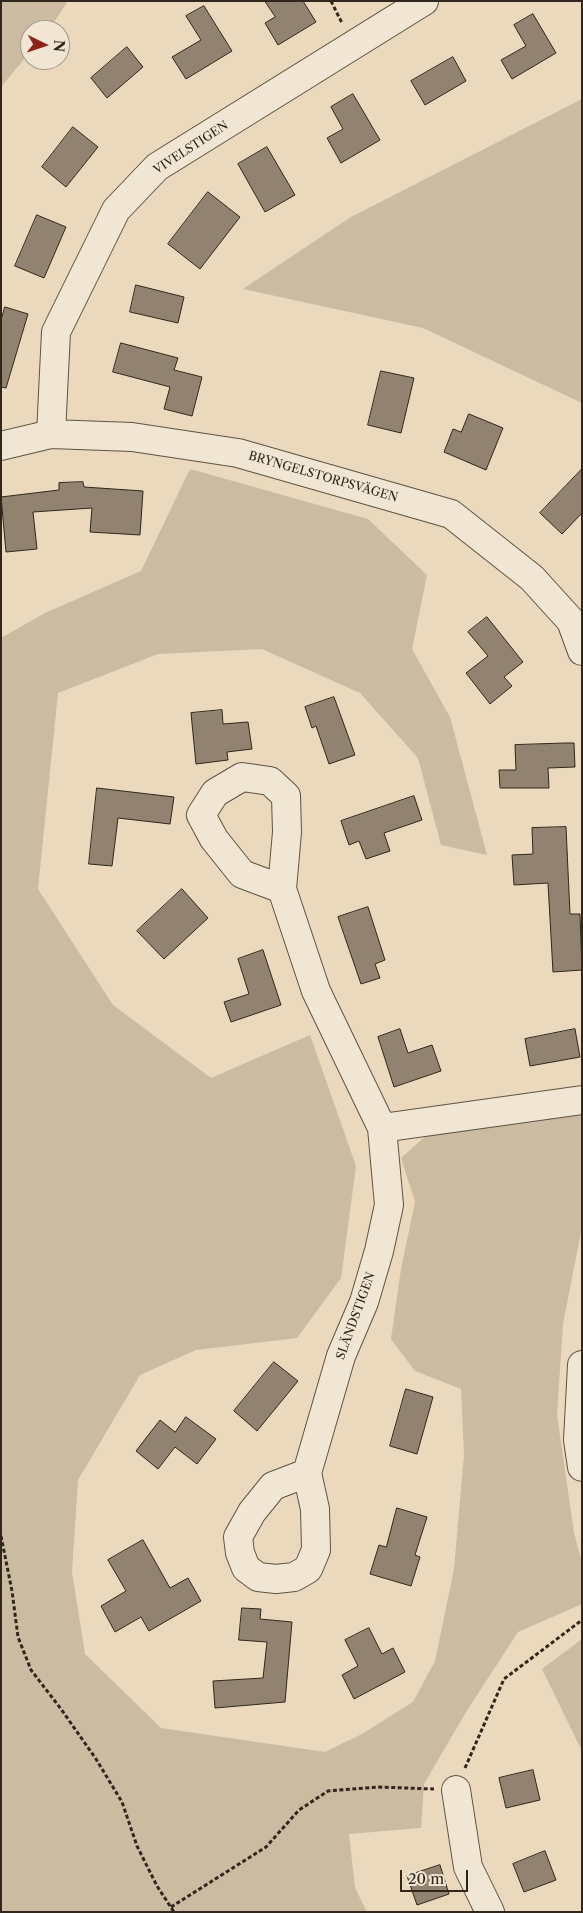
<!DOCTYPE html>
<html>
<head>
<meta charset="utf-8">
<style>
	body { margin:0 }
	#map { position:relative; width:583px; height:1913px; overflow:hidden; background:#ead9bc; font-family:"Libre Caslon Text",serif }
	canvas { display:block }
	.frame { position:absolute; inset:0; border:2px solid #30261b; pointer-events:none }
	.north { position:absolute; left:20px; top:20px; width:50px; height:50px; box-sizing:border-box; background:#f1e6d3; border:1px solid #a49989; border-radius:50%; rotate:94deg; font-size:14px; font-weight:700; line-height:20px; text-align:center; color:#30261b }
	.north::after { content:''; display:block; margin:auto; width:18px; height:22px; background:#8f2418; clip-path:polygon(50% 0,100% 100%,50% 72%,0 100%) }
	.scale { position:absolute; left:400px; top:1870px; width:68px; height:22px; box-sizing:border-box; border:2px solid #30261b; border-top:0; padding-left:6px; font-size:15px; line-height:18px; white-space:nowrap; color:#30261b; -webkit-text-stroke:4px #f1e6d3; paint-order:stroke }
</style>
</head>
<body>
<div id="map">
<canvas width="583" height="1913"></canvas>
<div class="frame"></div>
<div class="north">N</div>
<div class="scale">20 m</div>
</div>
<script>
const g = document.querySelector('canvas').getContext('2d');
g.lineJoin = 'round';
function fill(path, color) {
  g.fillStyle = color;
  g.fill(path, 'evenodd');
}
function trace(path, color, width, dash) {
  g.strokeStyle = color;
  g.lineWidth = width;
  g.lineCap = dash ? 'butt' : 'round';
  g.setLineDash(dash || []);
  g.stroke(path);
}
function label(font, color, halo, rows, align = 'center') {
  g.font = font + ' "Libre Caslon Text",serif';
  g.lineWidth = 4;
  g.setLineDash([]);
  g.textBaseline = 'middle';
  g.strokeStyle = halo;
  g.fillStyle = color;
  for (const [text, x, y, turn = 0] of rows) {
    g.save();
    g.translate(x, y);
    g.rotate((+turn || 0) * Math.PI / 180);
    g.textAlign = isNaN(turn) ? turn : align;
    if (halo) g.strokeText(text, 0, 0);
    g.fillText(text, 0, 0);
    g.restore();
  }
}
fill(new Path2D(`
	M 1,1 L 68,1 L 49,30 L 30,30 L 30,52 L 1,87 Z
	M 582,99 L 582,403 L 423,328 L 243,289 L 351,217 Z
	M 190,469 L 368,519 L 427,575 L 412,649 L 450,717 L 487,855 L 441,845 L 418,758 L 360,693 L 262,649 L 158,654 L 58,693 L 38,889 L 113,1005 L 211,1078 L 310,1035 L 356,1166 L 341,1278 L 297,1338 L 196,1350 L 140,1375 L 78,1480 L 72,1572 L 85,1654 L 161,1728 L 325,1752 L 362,1734 L 413,1702 L 435,1661 L 454,1569 L 464,1455 L 461,1389 L 415,1371 L 391,1339 L 401,1269 L 415,1202 L 401,1158 L 428,1134 L 582,1112 L 582,1227 L 563,1324 L 557,1415 L 574,1533 L 582,1563 L 582,1604 L 518,1632 L 466,1712 L 424,1784 L 421,1828 L 349,1834 L 355,1888 L 367,1912 L 1,1912 L 1,638 L 45,613 L 141,571 Z
	M 582,1639 L 582,1751 L 542,1669 Z`), '#cabba1');
const building = new Path2D(`
	M 265,1 L 303,1 L 316,22 L 278,45 L 265,23 L 275,17 Z
	M 204,6 L 232,51 L 186,79 L 172,57 L 201,40 L 186,16 Z
	M 533,14 L 556,53 L 512,79 L 501,60 L 526,46 L 514,25 Z
	M 127,47 L 143,67 L 107,98 L 91,78 Z
	M 453,57 L 466,81 L 425,105 L 411,81 Z
	M 353,94 L 380,140 L 341,163 L 327,138 L 343,129 L 331,107 Z
	M 73,127 L 98,147 L 66,187 L 42,167 Z
	M 267,147 L 295,195 L 265,212 L 238,164 Z
	M 208,192 L 240,217 L 200,269 L 168,244 Z
	M 37,215 L 66,227 L 44,278 L 15,266 Z
	M 136,285 L 184,297 L 178,323 L 130,312 Z
	M 5,307 L 28,314 L 6,388 L 1,387 L 1,321 Z
	M 121,343 L 178,358 L 174,370 L 202,377 L 192,416 L 164,409 L 170,387 L 113,372 Z
	M 381,371 L 414,378 L 401,433 L 368,425 Z
	M 469,414 L 503,428 L 486,470 L 444,452 L 453,429 L 461,432 Z
	M 582,469 L 582,513 L 562,534 L 540,513 Z
	M 83,482 L 84,487 L 143,491 L 140,535 L 90,532 L 92,508 L 33,512 L 37,549 L 6,552 L 1,497 L 59,490 L 59,483 Z
	M 487,617 L 523,662 L 504,677 L 512,686 L 490,704 L 466,673 L 488,656 L 468,632 Z
	M 334,697 L 355,755 L 329,764 L 316,726 L 312,728 L 305,707 Z
	M 222,710 L 223,724 L 248,722 L 252,749 L 227,752 L 228,760 L 196,764 L 191,713 Z
	M 565,743 L 574,743 L 575,767 L 548,768 L 549,788 L 500,788 L 499,770 L 516,770 L 515,745 Z
	M 97,788 L 174,797 L 170,824 L 118,818 L 112,866 L 89,864 Z
	M 414,796 L 422,820 L 384,833 L 390,851 L 366,859 L 359,841 L 349,845 L 341,821 Z
	M 566,827 L 570,914 L 580,914 L 582,970 L 553,972 L 548,883 L 514,885 L 512,855 L 533,854 L 532,828 Z
	M 182,889 L 208,918 L 164,959 L 137,931 Z
	M 368,907 L 385,960 L 375,964 L 380,978 L 361,984 L 338,917 Z
	M 263,950 L 281,1005 L 231,1022 L 224,1002 L 249,994 L 238,959 Z
	M 400,1029 L 408,1053 L 432,1045 L 441,1071 L 394,1087 L 378,1037 Z
	M 575,1029 L 580,1057 L 530,1066 L 525,1039 Z
	M 274,1362 L 298,1381 L 257,1431 L 234,1411 Z
	M 406,1389 L 433,1397 L 417,1454 L 390,1446 Z
	M 186,1417 L 216,1439 L 197,1464 L 175,1447 L 158,1469 L 136,1451 L 160,1420 L 175,1432 Z
	M 397,1508 L 427,1517 L 415,1555 L 420,1557 L 411,1586 L 370,1574 L 379,1545 L 386,1547 Z
	M 143,1540 L 170,1588 L 188,1578 L 201,1601 L 149,1631 L 141,1617 L 115,1632 L 101,1606 L 126,1591 L 108,1560 Z
	M 242,1608 L 261,1609 L 260,1619 L 292,1622 L 285,1702 L 215,1708 L 213,1681 L 263,1678 L 267,1642 L 239,1640 Z
	M 369,1628 L 382,1654 L 393,1648 L 405,1672 L 354,1699 L 342,1675 L 358,1666 L 345,1640 Z
	M 533,1770 L 540,1800 L 506,1808 L 499,1778 Z
	M 545,1851 L 556,1880 L 524,1892 L 513,1864 Z
	M 440,1865 L 449,1894 L 417,1905 L 407,1876 Z`);
fill(building, '#91836f');
trace(building, '#30261b', 1);
const minor = new Path2D(`
	M 51,434 L 56,332 L 116,210 L 157,167 L 424,1
	M 1,446 L 51,434 L 132,437 L 238,453 L 451,514 L 532,578 L 571,621 L 582,651
	M 282,889 L 242,874 L 214,839 L 201,815 L 215,793 L 242,777 L 270,781 L 286,796 L 287,832 L 282,889 L 316,991 L 382,1128 L 389,1205 L 379,1251 L 364,1302 L 341,1356 L 307,1473 L 315,1509 L 316,1550 L 308,1569 L 294,1577 L 276,1579 L 258,1577 L 246,1568 L 240,1553 L 238,1537 L 252,1512 L 273,1486 L 307,1473
	M 382,1128 L 582,1100
	M 582,1365 L 578,1440 L 582,1467
	M 456,1790 L 468,1867 L 490,1912`);
trace(minor, '#5e5343', 30);
trace(new Path2D(`
	M 331,1 L 342,23
	M 1,1536 L 12,1591 L 18,1637 L 31,1670 L 61,1709 L 96,1759 L 122,1802 L 137,1846 L 157,1886 L 174,1912
	M 465,1768 L 504,1679 L 582,1620
	M 171,1907 L 266,1847 L 299,1810 L 328,1791 L 378,1787 L 434,1789`), '#30261b', 3, [4, 2.5]);
trace(minor, '#f1e6d3', 28);
label('12px', '#30261b', '#f1e6d3', [
	["VIVELSTIGEN",191,148,-33],
	["BRYNGELSTORPSVÄGEN",323,477,16],
	["SLÄNDSTIGEN",356,1316,-70]
]);
</script>
</body>
</html>
